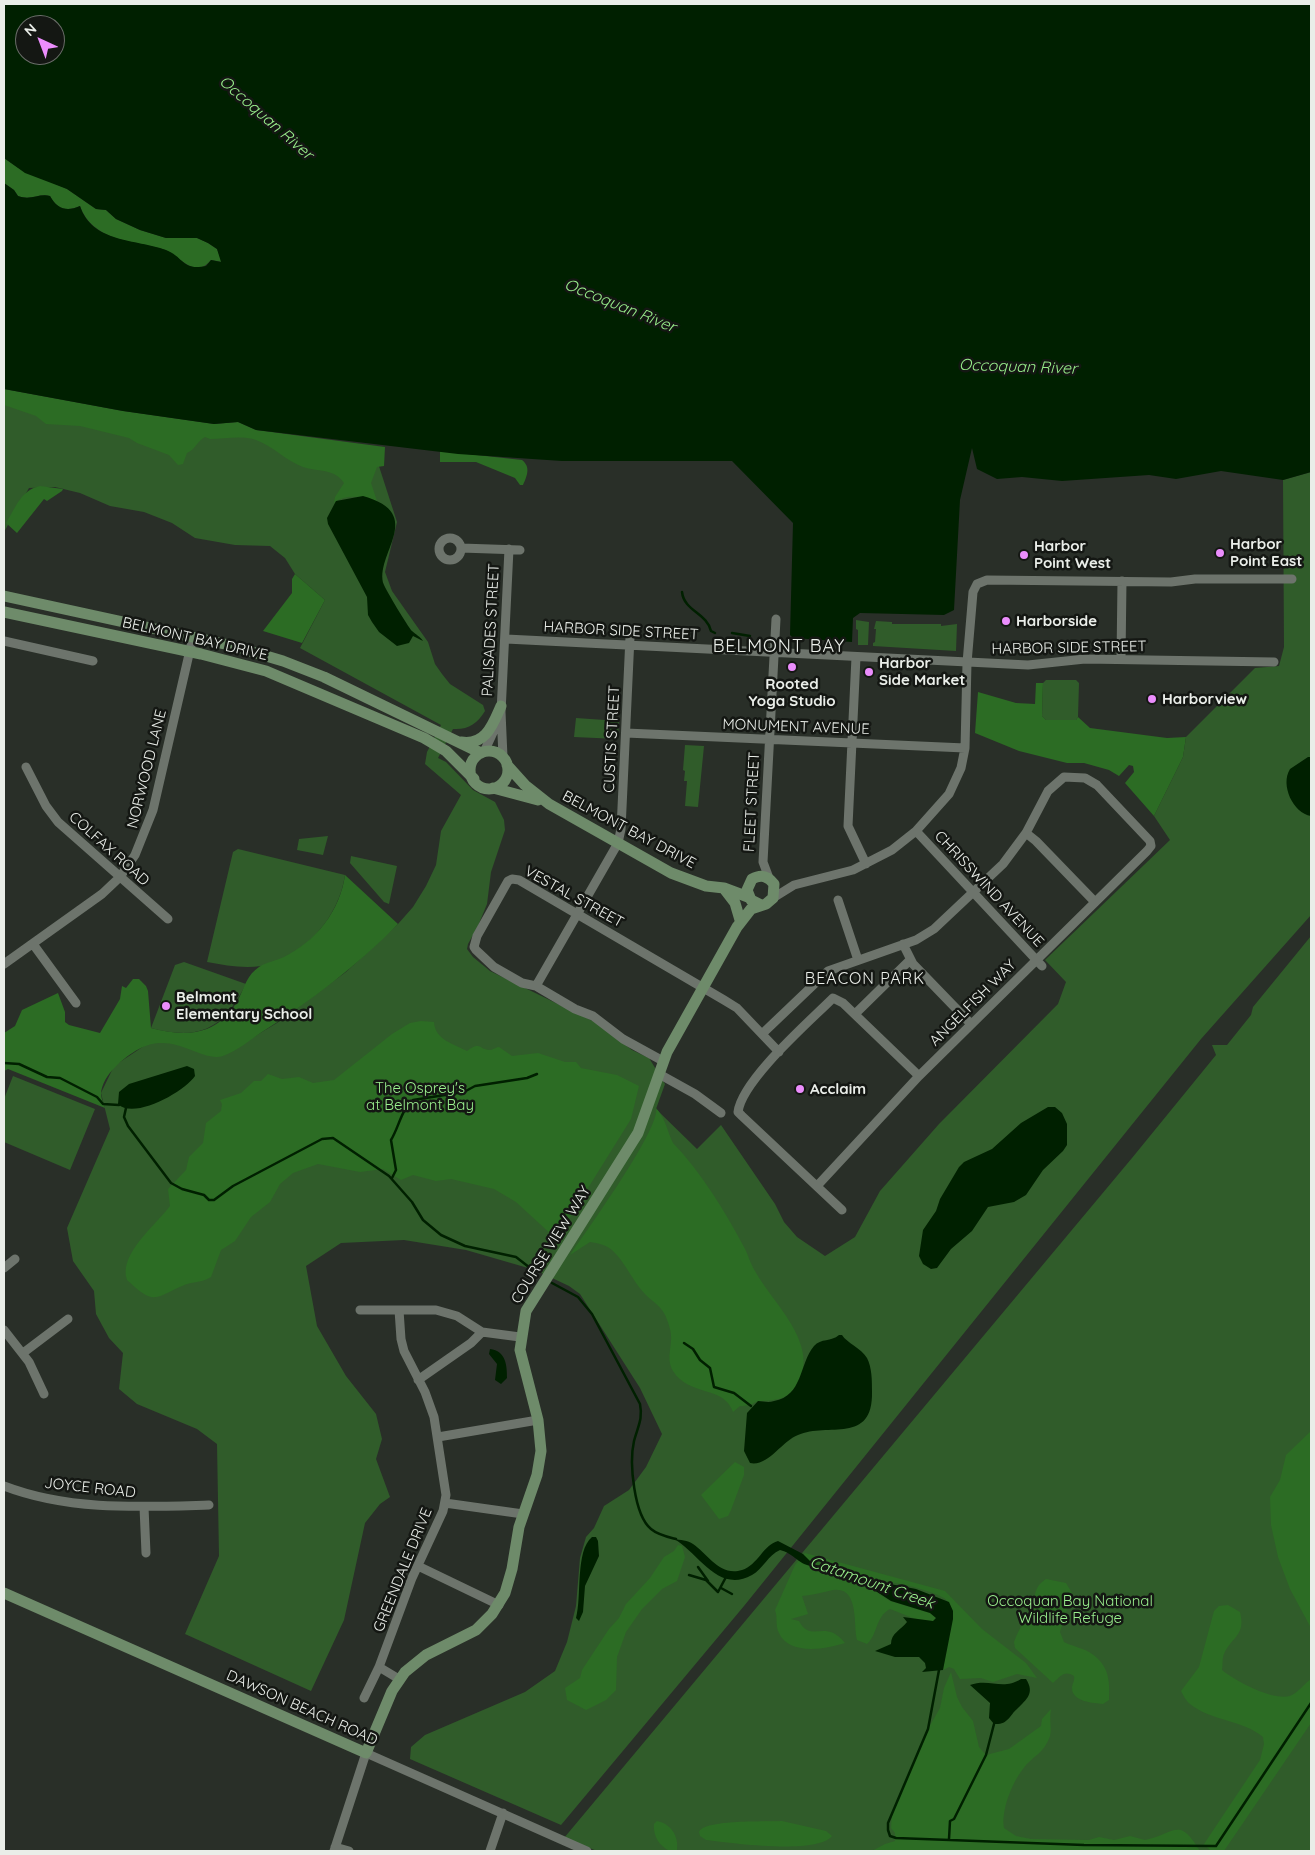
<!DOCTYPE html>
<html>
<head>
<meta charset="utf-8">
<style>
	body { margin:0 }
	#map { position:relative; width:1315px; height:1855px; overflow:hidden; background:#292f28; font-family:Quicksand,sans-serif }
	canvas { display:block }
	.frame { position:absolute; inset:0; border:5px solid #eaeee9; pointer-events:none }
	.north { position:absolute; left:15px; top:15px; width:50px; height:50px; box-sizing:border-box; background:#141713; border:1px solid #6a6d69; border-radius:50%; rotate:317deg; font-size:14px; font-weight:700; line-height:20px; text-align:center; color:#eaeee9 }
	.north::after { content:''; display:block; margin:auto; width:18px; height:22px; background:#eb8dfc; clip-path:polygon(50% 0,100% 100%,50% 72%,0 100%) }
</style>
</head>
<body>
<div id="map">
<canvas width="1315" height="1855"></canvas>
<div class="frame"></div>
<div class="north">N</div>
</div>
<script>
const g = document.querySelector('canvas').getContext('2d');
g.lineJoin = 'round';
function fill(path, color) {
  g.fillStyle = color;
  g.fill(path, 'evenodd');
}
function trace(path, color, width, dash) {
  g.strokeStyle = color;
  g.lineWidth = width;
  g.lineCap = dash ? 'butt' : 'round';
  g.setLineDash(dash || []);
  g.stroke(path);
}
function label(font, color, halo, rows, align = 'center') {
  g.font = font + ' Quicksand,sans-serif';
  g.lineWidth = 5;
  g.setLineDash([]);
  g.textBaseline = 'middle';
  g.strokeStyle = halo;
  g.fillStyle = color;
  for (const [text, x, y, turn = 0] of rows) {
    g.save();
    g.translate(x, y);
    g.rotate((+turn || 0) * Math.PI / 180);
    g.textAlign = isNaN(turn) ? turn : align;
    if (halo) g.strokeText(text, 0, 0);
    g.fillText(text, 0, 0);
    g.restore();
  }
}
fill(new Path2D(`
	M 4,390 L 377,460 L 397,522 L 385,572 L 392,591 L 428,642 L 435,664 L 442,674 L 450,684 L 483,705 L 485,711 C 477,724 468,730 453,729 L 438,758 L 446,762 L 473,790 L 495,802 L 504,820 L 505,830 L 491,872 L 487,904 L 478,926 L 468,944 L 467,949 L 473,957 L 490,971 L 597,1023 L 632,1050 L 649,1058 L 665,1084 L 656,1109 L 697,1149 L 721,1125 L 775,1204 L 784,1222 L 797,1237 L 825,1256 L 855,1237 L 880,1191 L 939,1124 L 1058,1004 L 1066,982 L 1045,960 L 1170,840 L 1154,816 L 1183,757 L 1186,737 L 1255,668 L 1279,666 L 1284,647 L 1283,480 L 1311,472 L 1311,915 L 1201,1039 L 744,1606 L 561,1825 L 410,1759 L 411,1747 L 425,1735 L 525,1692 L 555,1671 L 567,1642 L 576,1606 L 580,1558 L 586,1537 L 594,1528 L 604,1506 L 629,1490 L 646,1467 L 662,1434 L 640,1388 L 580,1294 L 569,1286 L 535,1270 L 466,1250 L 404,1240 L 341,1243 L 306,1266 L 317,1326 L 346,1376 L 376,1414 L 382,1439 L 376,1459 L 390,1497 L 380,1504 L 365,1523 L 344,1620 L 311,1691 L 185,1634 L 219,1556 L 217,1444 L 197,1429 L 137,1404 L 119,1389 L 123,1353 L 109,1338 L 96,1314 L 94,1291 L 73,1261 L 67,1228 L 110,1129 L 101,1093 L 114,1066 L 150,1042 L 175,1039 L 222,1056 L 277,1023 L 346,972 L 398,924 L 413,907 L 426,886 L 436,865 L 441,831 L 461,795 L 425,764 L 427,752 L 441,725 L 300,648 L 325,600 L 295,574 L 285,558 L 270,546 L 235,545 L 195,538 L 172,523 L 144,512 L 110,506 L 80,493 L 55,487 L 29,488 L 4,532 Z
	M 856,620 L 869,622 L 868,645 L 858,645 L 858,630 L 856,629 Z
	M 876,621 L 892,622 L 892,624 L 941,624 L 941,626 L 957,624 L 956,651 L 873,646 L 873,643 L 875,642 L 876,629 L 874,629 Z
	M 1046,680 L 1076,680 L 1079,683 L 1078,717 L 1076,720 L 1046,720 L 1042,716 L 1043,683 Z
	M 576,718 L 619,721 L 618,739 L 574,737 Z
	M 685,745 L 704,746 L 698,807 L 685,806 L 687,781 L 684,781 L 685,771 L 683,770 Z
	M 328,836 L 323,855 L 297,850 L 299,839 Z
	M 238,849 L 345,875 C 339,917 304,958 261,966 C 243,969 225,965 207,962 L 233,852 Z
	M 351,856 L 397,866 L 389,904 L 384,902 L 350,863 Z
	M 1311,936 L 1311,1851 L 597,1851 L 564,1838 L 1132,1158 L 1216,1055 L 1212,1045 L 1227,1045 L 1251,1015 L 1253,1007 Z
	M 184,962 L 246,984 C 223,1029 200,1041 151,1028 L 175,965 Z
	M 13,1076 L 95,1109 L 70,1170 L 4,1142 L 4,1099 Z`), '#305c2a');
fill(new Path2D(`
	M 4,158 L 17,167 L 67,189 L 96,209 L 106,210 L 116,219 L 140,230 L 166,238 L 197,238 L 208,243 L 217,249 L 222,262 L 211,260 C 194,281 178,253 162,249 C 133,241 92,241 80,206 C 66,212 57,209 50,196 C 39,193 31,201 18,196 L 14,190 L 4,183 Z
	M 4,389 L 123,411 L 214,424 L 238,422 L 256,430 L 385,447 L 384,466 L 377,467 L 371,483 L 377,501 C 365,497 345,493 334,503 L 335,497 L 344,483 C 335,468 317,472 303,467 C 286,461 273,446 256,440 C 242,435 224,439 210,439 L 205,437 C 197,441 196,449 187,453 L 183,464 L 178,465 L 169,455 L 137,443 L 129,438 L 80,426 L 46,424 L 36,416 L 4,405 Z
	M 440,451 L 522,460 C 531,467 527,476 523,485 L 520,485 L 515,478 L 476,462 L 440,462 Z
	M 40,486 L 63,489 L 62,491 L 47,501 L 44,499 L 17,533 L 6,523 C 16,507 21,490 40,486 Z
	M 295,574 L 325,600 L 302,643 L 263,631 L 292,593 L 292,579 Z
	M 1036,683 L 1043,683 L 1042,716 L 1046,720 L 1076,720 L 1078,717 L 1090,728 L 1167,738 L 1186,737 L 1183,757 L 1154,816 L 1125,783 L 1134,772 L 1133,766 L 1129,765 L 1119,776 L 1109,770 L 1084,763 L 1067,763 L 1019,751 L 975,733 L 978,692 L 1016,703 L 1035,704 Z
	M 345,875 L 398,924 C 358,965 311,1001 262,1032 C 250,1040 237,1051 223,1056 C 201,1063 174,1030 139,1049 C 124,1057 102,1075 101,1094 C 101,1098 104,1104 105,1108 L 8,1069 L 4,1071 L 4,1033 L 15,1026 L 22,1010 L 58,993 L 65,1012 L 65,1022 L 69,1025 L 100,1033 L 120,999 L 122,986 L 126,988 L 133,979 L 139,979 L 146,986 L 148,991 L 151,1028 C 187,1038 220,1035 239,998 C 245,986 247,975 259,967 C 266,962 276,961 284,957 C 316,941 340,911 345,875 Z
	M 421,1021 L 434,1022 C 435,1040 454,1044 467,1051 C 482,1040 479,1051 491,1050 C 494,1049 497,1047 499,1047 L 512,1056 L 538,1053 L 565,1062 L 576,1062 L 581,1068 L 617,1075 L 639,1086 L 631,1119 L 560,1233 L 553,1236 L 516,1202 L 494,1189 L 451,1179 L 436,1181 L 413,1175 L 401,1180 L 383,1169 L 360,1172 L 318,1164 L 293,1173 L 280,1184 L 270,1202 L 251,1217 L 235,1241 L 221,1250 L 211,1277 C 199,1284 192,1281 182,1286 C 153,1299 154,1305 127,1280 C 118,1254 157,1224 170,1206 L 168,1189 L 186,1170 L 189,1157 L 203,1143 L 206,1123 L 221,1111 L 222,1104 L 220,1100 L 241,1093 L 254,1081 L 261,1081 L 268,1074 L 282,1079 L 299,1077 L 313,1083 L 334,1080 L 392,1034 L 410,1023 Z
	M 656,1108 C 666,1119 667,1131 673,1143 C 701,1172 725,1211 744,1247 C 748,1254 750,1263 755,1271 C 773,1304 824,1347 795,1388 C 786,1400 775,1400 761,1401 C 752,1402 754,1406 740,1406 L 733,1412 C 724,1385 689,1397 673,1371 C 665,1357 674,1344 670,1329 C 663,1301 653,1306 639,1287 C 630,1275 623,1260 612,1250 C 606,1245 598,1243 590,1242 L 570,1255 C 585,1233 661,1128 656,1108 Z
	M 1311,1431 L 1311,1628 L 1290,1589 L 1278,1557 L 1271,1525 L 1270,1497 L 1280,1480 L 1286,1455 Z
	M 735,1462 L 744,1467 L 744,1475 L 731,1510 L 728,1516 L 719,1519 L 701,1495 Z
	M 678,1545 L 682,1546 L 685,1557 L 677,1581 L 662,1589 L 642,1609 L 626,1632 L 617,1657 L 616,1690 L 606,1700 L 586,1710 L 567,1700 L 565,1688 L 580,1678 L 582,1670 L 609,1629 L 619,1618 L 626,1604 L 650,1578 L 664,1557 L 674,1551 Z
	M 805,1553 L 945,1591 L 982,1629 L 1026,1663 L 1037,1678 L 1017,1674 L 993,1682 L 981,1678 L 960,1679 L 954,1669 L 949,1667 L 943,1670 L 953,1611 C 951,1607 948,1601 944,1598 C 925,1587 878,1579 855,1578 L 890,1601 L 930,1613 L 936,1618 L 933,1621 L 918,1620 L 890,1609 C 875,1617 878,1634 867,1644 L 857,1640 C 853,1626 860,1586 833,1590 C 823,1592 813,1595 802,1596 L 808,1614 L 791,1619 L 799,1621 C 811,1644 825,1618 845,1643 C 827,1649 789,1656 779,1633 C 775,1626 778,1618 775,1610 L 795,1565 Z
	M 1046,1579 L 1066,1583 L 1072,1593 L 1060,1632 L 1064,1642 C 1072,1646 1082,1648 1089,1652 C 1109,1664 1110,1680 1109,1700 L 1103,1704 C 1094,1703 1072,1702 1072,1688 C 1072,1684 1075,1681 1074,1676 C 1064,1670 1061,1676 1053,1683 L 1015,1648 L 1014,1642 C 1018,1630 1025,1621 1030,1610 C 1037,1597 1032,1588 1046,1579 Z
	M 1228,1605 L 1240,1612 C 1246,1636 1232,1636 1224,1654 C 1222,1658 1223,1665 1222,1670 C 1235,1681 1273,1701 1290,1696 C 1298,1693 1304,1684 1311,1679 L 1311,1723 L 1224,1851 L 1211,1851 L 1204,1844 L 1260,1760 L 1264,1744 L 1263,1737 C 1243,1720 1211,1721 1190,1704 C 1186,1701 1183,1695 1181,1691 L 1199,1667 L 1214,1611 L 1219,1606 Z
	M 951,1672 L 957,1697 L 962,1707 L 973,1721 L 979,1747 L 986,1755 L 1009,1749 L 1041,1726 L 1042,1719 L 1051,1709 C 1049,1720 1052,1729 1050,1736 C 1044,1754 1032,1756 1023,1769 C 1012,1783 1001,1810 1004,1828 L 1016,1836 L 1031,1839 L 1089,1840 L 1099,1837 L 1114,1840 L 1130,1836 L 1145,1840 C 1176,1833 1179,1816 1200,1851 L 872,1851 L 885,1844 L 895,1841 L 895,1833 L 891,1828 L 892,1813 L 928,1729 L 940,1708 L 944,1688 Z
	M 657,1821 C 671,1824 679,1836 677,1850 L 670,1851 C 659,1846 653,1836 654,1824 Z
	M 782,1821 L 826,1831 L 832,1836 C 817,1855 731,1843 706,1840 L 700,1836 L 699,1832 C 704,1819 767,1822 782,1821 Z`), '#2c6c24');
fill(new Path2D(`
	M 4,4 L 1311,4 L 1311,472 L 1283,480 L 1221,471 L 1176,479 L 1149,475 L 1062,481 L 1022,477 L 997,479 L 977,469 L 972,448 L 960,500 L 954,610 L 944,615 L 860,613 L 853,618 L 852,642 L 793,638 L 790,635 L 793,523 L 732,461 L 562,461 L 458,454 L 256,430 L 238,422 L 214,424 L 123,411 L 4,389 L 4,183 L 14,190 L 18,196 C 31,201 39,193 50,196 C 57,209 67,212 80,206 C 92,243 136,239 166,250 C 184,257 182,271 206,266 L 211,260 L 221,262 L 217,249 L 208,243 L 197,238 L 166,238 L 140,230 L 116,219 L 106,210 L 96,209 L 67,189 L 25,173 L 4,158 ZM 25,25 L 55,25 L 55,55 L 25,55 Z
	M 363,496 C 428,514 373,555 384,585 C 386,590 408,627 412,631 C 416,635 420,636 423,641 L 413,636 L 409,643 L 397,646 L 379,632 L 372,622 L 368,615 L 367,597 L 328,524 L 327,518 L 336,501 Z
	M 1308,757 L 1311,757 L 1311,816 C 1293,813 1280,785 1290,769 Z
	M 187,1066 L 194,1069 L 195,1076 C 184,1092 134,1120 118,1104 L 119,1092 L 129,1084 Z
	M 1048,1107 L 1055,1107 L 1062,1113 L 1067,1124 L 1067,1145 L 1063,1151 L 1043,1170 L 1026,1195 L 1014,1202 L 988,1207 L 972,1231 L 951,1249 L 937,1268 L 931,1269 L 923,1264 L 919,1256 L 923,1230 L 936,1211 L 940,1199 L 959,1167 L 964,1162 L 992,1149 L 1021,1123 Z
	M 839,1335 L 842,1335 C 847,1343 861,1348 867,1358 C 872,1368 872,1380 872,1392 C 873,1445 828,1422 798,1435 C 782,1441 768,1467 750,1463 L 744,1451 L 747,1413 L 758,1401 C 763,1401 768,1403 774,1401 C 803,1396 799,1364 814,1346 C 821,1338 831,1342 839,1335 Z
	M 490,1349 C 506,1351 507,1365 507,1378 L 501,1384 L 495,1380 L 497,1364 L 489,1354 Z
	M 592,1537 L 596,1537 L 598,1541 L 599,1556 L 585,1586 L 583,1612 L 579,1621 L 576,1618 C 582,1597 575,1551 592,1537 Z
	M 674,1539 C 680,1540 688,1540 693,1544 C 708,1554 720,1577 742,1570 C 758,1565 763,1545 778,1541 L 803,1554 L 815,1566 C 800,1567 794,1553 780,1550 C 768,1555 763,1569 752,1575 C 718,1594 699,1553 674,1539 Z
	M 854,1577 L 916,1589 L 949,1602 L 953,1611 L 953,1619 L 943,1670 L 922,1672 L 926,1668 L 925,1663 L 919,1657 L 895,1657 L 875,1651 L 891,1644 C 891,1633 901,1630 907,1622 L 903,1617 L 933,1621 L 936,1618 L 930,1613 L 891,1601 Z
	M 1021,1679 L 1026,1679 C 1035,1693 1027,1699 1017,1709 C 1009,1716 1008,1725 994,1724 L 989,1718 L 990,1703 L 970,1685 C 990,1678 1002,1691 1021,1679 Z`), '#002000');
trace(new Path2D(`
	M 682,592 C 684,611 707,613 711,631 L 715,633
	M 732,633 L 750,636
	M 4,1063 L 19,1064 L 47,1077 L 60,1078 L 97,1097 L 103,1104 L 119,1105
	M 126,1108 L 124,1117 L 128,1126 L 171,1183 L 182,1189 L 204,1195 L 209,1200 L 214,1200 L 233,1186 L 322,1139 L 333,1138 L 389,1176 L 412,1202 L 423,1220 L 441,1235 L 465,1246 L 516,1257 L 534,1271
	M 392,1178 L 396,1170 L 391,1140 C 399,1127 401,1110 413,1100 L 464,1092 L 475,1086 L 527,1078 L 537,1074
	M 552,1283 L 578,1297 L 592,1314 L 640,1404 C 643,1419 638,1426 634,1441 C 629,1463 634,1515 651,1529 C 658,1535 668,1537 676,1539
	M 684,1343 L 693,1349 L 700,1360 L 710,1368 L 714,1387 L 734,1393 L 751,1406
	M 812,1565 L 857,1578
	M 698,1567 L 708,1581
	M 689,1575 L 706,1580 L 718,1592 L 726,1577
	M 721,1588 L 732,1594
	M 939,1670 L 928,1729 L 888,1823 L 888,1830 L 890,1836 L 896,1838 L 1084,1845 L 1216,1846 L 1311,1703
	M 949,1839 L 950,1821 L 954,1819 L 986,1755 L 994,1724`), '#002000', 2.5);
trace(new Path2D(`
	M439 549a11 11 0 1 1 22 0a11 11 0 1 1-22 0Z
	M 461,548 L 520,550
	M 506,639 L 1028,665 L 1085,659 L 1274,662
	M 4,641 L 93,661
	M 856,657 L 848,826 L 866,864
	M 1121,659 L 1122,581
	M 626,733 L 965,748
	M 484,752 L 496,726
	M 503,757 L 501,712 L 509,549
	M 26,767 L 46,806 L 58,822 L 168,919
	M 916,831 L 1042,966
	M 1026,833 L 1036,841 L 1095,902
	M 769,878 L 763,862 L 776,619
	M 773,898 L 794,885 L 853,870 L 892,850 L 916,831 L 949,794 L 961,768 L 965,748 L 967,663 L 973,592 L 977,584 L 987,580 L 1171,582 L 1195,579 L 1292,579
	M 838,900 L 858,960
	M 33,944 L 76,1003
	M 903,944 L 913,964 L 971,1024
	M 4,964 L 102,894 L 120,877 L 135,855 L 153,810 L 193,637
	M 536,986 L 618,843 L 621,829 L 630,637
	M 855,1014 L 910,960
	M 762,1034 L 828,971 L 916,940 L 934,929 L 1003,864 L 1026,833 L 1048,791 L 1064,777 L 1085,778 L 1097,785 L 1150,841 L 1151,846 L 1147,851 L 919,1076 L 817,1186
	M 663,1061 L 623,1039 L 593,1016 L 575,1009 L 536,986 L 522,983 L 494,967 L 476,950 L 474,947 L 477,936 L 508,881 L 512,879 L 519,880 L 724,1000 L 737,1008 L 779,1052
	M 659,1074 L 695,1094 L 721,1113
	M 842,1210 L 742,1116 L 738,1112 C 742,1080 809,1022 833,998 L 843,1003 L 919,1076
	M 4,1268 L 15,1259
	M 360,1310 L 436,1310 L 457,1316 L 482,1332 L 520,1337
	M 4,1330 L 29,1362 L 44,1394
	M 23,1353 L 68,1319
	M 418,1380 L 471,1343 L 482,1332
	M 438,1437 L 538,1420
	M 4,1486 C 69,1511 140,1507 209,1505
	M 445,1503 L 523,1514
	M 144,1507 L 146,1553
	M 418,1566 L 499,1605
	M 399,1679 L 379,1667 L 412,1578 L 443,1511 L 446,1495 L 434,1417 L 425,1392 L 404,1351 L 401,1339 L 399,1310
	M 364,1698 L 379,1667
	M 335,1847 L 349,1851
	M 334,1851 L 366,1753 L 587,1851
	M 490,1851 L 503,1813`), '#6d746c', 9);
trace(new Path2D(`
	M 4,596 L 229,645 L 283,661 L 324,677 L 481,753
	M 4,612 L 201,654 L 266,671 L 424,738 L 446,751 L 474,779
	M 461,742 C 486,746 493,724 501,706
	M470 770a19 19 0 1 1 38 0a19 19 0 1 1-38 0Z
	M 507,765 L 525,785 L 549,804 L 671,873 L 706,886 L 724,888 L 748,897
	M 493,788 L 538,800
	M 725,890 L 735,903 L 740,920
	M 4,1593 L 366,1753 L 392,1691 L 405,1672 L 426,1655 L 476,1630 L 492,1614 L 505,1593 L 512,1569 L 519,1527 L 537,1475 L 541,1451 L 538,1420 L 520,1350 L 526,1311 L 638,1133 L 667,1052 L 737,927 L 751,909 L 766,904 L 773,898 L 774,884 C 768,876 761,874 752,879 L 747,890 L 751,900 L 761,905`), '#6e8b6a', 11);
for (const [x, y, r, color] of [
	[1220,553,5,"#eb8dfc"],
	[1024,555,5,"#eb8dfc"],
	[1006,621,5,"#eb8dfc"],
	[792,667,5,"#eb8dfc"],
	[869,672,5,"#eb8dfc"],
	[1152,699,5,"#eb8dfc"],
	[166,1006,5,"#eb8dfc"],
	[800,1089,5,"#eb8dfc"]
]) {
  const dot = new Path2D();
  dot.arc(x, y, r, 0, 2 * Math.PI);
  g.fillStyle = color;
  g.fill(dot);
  trace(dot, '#141713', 2);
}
label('bold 15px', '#eaeee9', '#141713', [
	["Harbor",1230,544],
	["Point East",1230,561],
	["Harbor",1034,546],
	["Point West",1034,563],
	["Harborside",1016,621],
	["Harbor",879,663],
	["Side Market",879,680],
	["Rooted",792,684,"center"],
	["Yoga Studio",792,701,"center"],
	["Harborview",1162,699],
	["Belmont",176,997],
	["Elementary School",176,1014],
	["Acclaim",810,1089]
], 'left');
label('15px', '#eaeee9', '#141713', [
	["PALISADES STREET",491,630,-87],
	["HARBOR SIDE STREET",621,631,3],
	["BELMONT BAY DRIVE",195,639,13],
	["HARBOR SIDE STREET",1069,648,-1],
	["MONUMENT AVENUE",796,727,2],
	["CUSTIS STREET",612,739,-87],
	["NORWOOD LANE",147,769,-76],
	["FLEET STREET",752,802,-87],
	["BELMONT BAY DRIVE",629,830,28],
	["COLFAX ROAD",109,849,42],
	["CHRISSWIND AVENUE",989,889,47],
	["VESTAL STREET",574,897,29],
	["ANGELFISH WAY",973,1003,-45],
	["COURSE VIEW WAY",551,1245,-58],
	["JOYCE ROAD",90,1488,6],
	["GREENDALE DRIVE",403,1570,-68],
	["DAWSON BEACH ROAD",302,1708,24]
]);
label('15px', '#9aef8e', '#141713', [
	["The Osprey's",420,1088],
	["at Belmont Bay",420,1105],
	["Occoquan Bay National",1070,1601],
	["Wildlife Refuge",1070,1618]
]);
label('italic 16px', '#97ec8a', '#141713', [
	["Occoquan River",266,118,41],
	["Occoquan River",620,306,22],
	["Occoquan River",1018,367,2],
	["Catamount Creek",872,1583,19]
]);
g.letterSpacing = '1px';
label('16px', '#eaeee9', '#141713', [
	["BEACON PARK",865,979]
]);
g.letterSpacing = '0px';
g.letterSpacing = '1px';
label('18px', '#eaeee9', '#141713', [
	["BELMONT BAY",779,647]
]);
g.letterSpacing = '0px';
</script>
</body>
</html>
